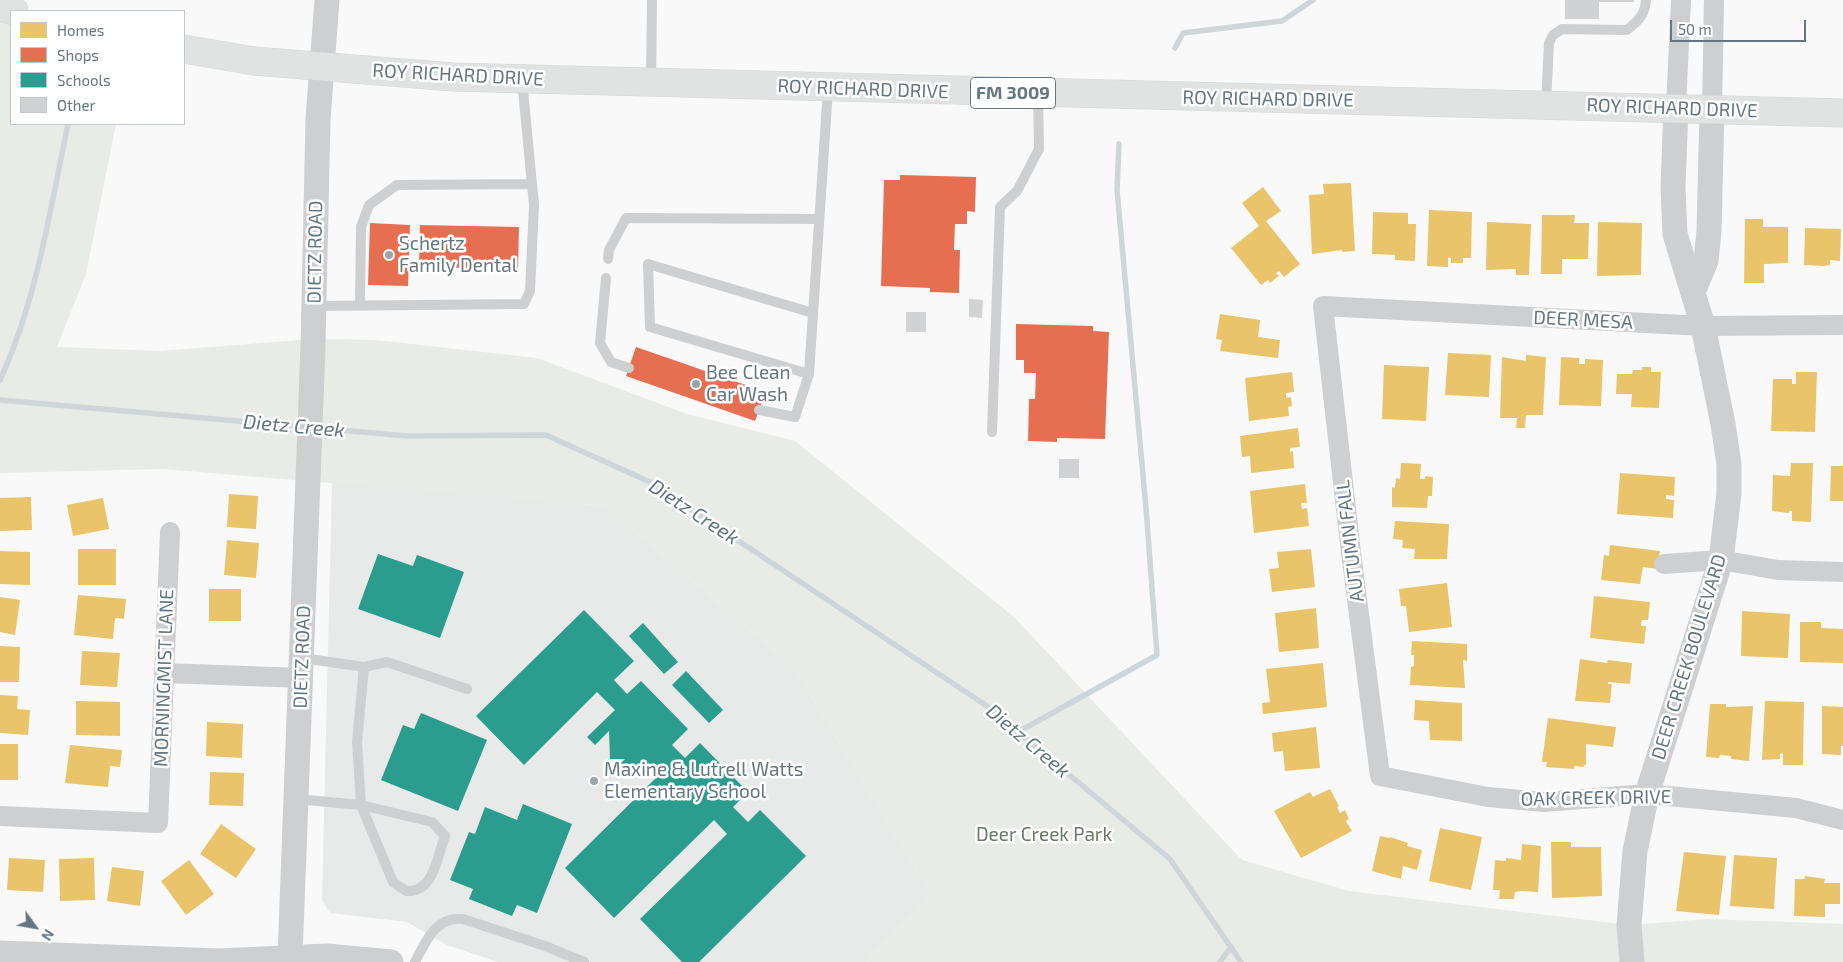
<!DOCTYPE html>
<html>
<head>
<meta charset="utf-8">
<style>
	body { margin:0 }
	#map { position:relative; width:1843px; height:962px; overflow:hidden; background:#f9f9f9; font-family:"Exo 2",sans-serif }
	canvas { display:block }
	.legend { position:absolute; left:10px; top:10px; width:175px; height:115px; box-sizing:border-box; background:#fff; border:1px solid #c1c8cd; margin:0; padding:6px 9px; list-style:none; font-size:15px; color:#657683 }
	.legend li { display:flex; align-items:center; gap:10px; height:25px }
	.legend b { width:25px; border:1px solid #c1c8cd }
	.north { position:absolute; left:10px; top:902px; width:50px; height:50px; -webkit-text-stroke:4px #fff; paint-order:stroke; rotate:122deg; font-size:14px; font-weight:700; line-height:20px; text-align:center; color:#657683 }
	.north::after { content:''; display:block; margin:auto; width:18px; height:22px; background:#657683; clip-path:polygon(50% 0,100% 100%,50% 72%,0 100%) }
	.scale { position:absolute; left:1670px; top:20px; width:136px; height:22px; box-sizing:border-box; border:2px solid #657683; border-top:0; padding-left:6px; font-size:15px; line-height:18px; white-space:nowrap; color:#657683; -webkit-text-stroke:4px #fff; paint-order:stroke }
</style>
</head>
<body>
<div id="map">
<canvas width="1843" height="962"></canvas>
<ul class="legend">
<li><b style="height:14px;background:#e9c46a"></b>Homes</li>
<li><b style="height:14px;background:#e76f51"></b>Shops</li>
<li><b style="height:14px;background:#2a9d8f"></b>Schools</li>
<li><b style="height:14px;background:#d0d2d3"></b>Other</li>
</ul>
<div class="north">N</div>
<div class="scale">50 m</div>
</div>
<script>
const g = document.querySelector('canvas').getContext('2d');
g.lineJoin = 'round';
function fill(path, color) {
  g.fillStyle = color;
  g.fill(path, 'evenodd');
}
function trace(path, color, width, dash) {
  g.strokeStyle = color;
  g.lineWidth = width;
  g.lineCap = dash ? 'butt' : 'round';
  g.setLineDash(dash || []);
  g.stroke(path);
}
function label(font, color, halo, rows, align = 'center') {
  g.font = font + ' "Exo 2",sans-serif';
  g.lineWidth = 5;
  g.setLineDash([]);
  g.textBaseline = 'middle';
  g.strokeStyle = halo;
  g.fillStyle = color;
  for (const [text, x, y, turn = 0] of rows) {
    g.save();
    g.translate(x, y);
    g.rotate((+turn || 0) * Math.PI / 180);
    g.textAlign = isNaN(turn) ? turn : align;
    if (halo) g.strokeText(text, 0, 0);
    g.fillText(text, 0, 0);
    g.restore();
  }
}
fill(new Path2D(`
	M 332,482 L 605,506 L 794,668 L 931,894 L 866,962 L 498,962 L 447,945 L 407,922 L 330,913 L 322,900 Z`), '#e8e9e9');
fill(new Path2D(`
	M 0,7 L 11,11 L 11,124 L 116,124 L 86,274 L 57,347 L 160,351 L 313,339 L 376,340 L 537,358 L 687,414 L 795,441 L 1014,617 L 1242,860 L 1349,891 L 1629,925 L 1708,919 L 1843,924 L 1843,962 L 866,962 L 931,894 L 794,668 L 605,506 L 163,469 L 0,473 Z`), '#e8ebe6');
fill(new Path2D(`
	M 1351,183 L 1355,251 L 1342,252 L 1342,250 L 1312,254 L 1309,195 L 1324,194 L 1323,184 Z
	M 1263,187 L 1281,211 L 1266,221 L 1300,264 L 1284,277 L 1279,271 L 1276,273 L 1279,276 L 1270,283 L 1268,280 L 1261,285 L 1231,248 L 1259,226 L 1242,203 Z
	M 1429,210 L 1472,212 L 1471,258 L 1463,258 L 1463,263 L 1451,263 L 1451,258 L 1448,258 L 1448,267 L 1427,266 Z
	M 1373,212 L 1408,213 L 1408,224 L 1416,224 L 1415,261 L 1395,260 L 1395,255 L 1372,254 Z
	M 1542,215 L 1575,215 L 1574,223 L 1589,223 L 1588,259 L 1562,259 L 1562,274 L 1541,274 Z
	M 1745,219 L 1763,219 L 1763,227 L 1788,227 L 1788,263 L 1764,264 L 1764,283 L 1744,283 Z
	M 1487,222 L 1531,224 L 1529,275 L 1516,275 L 1516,269 L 1486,270 Z
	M 1598,222 L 1642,223 L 1641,275 L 1597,276 Z
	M 1805,228 L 1841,229 L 1840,261 L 1830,260 L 1830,265 L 1824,266 L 1804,265 Z
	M 1220,314 L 1260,320 L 1258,337 L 1280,340 L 1278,358 L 1220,351 L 1222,340 L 1216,339 Z
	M 1448,353 L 1491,355 L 1489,397 L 1445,395 Z
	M 1526,355 L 1546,357 L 1543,415 L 1526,415 L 1525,428 L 1516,428 L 1517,418 L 1500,418 L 1502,357 L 1526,361 Z
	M 1561,357 L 1579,358 L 1579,364 L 1585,364 L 1585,359 L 1603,360 L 1601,406 L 1559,405 Z
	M 1384,365 L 1429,367 L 1426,421 L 1382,419 Z
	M 1642,367 L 1651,367 L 1651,372 L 1661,372 L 1659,408 L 1631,407 L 1632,394 L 1616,394 L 1617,374 L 1632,374 L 1633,370 L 1642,370 Z
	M 1292,372 L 1294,392 L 1286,393 L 1286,398 L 1291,397 L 1292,406 L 1288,407 L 1289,416 L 1249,421 L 1245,378 Z
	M 1796,372 L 1817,372 L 1815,432 L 1771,431 L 1773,379 L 1792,379 L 1792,384 L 1796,384 Z
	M 1298,428 L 1300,447 L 1290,448 L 1290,452 L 1293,451 L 1294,468 L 1251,473 L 1250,456 L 1242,457 L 1240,436 Z
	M 1401,463 L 1421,464 L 1420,479 L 1425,479 L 1425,476 L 1433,477 L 1432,496 L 1428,496 L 1427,508 L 1392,507 L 1392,487 L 1395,488 L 1396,478 L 1400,479 Z
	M 1791,463 L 1813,463 L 1811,522 L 1792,521 L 1792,511 L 1789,511 L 1789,513 L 1772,511 L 1773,475 L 1790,476 Z
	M 1831,466 L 1843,466 L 1843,501 L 1830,501 Z
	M 1620,473 L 1675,477 L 1674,496 L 1666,495 L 1666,499 L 1674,500 L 1673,518 L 1617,514 Z
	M 1305,484 L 1307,503 L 1301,503 L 1302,509 L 1307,508 L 1309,526 L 1254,533 L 1250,491 Z
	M 229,494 L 258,496 L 256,529 L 227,527 Z
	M 31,497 L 32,530 L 0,531 L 0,498 Z
	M 103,498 L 109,529 L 73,536 L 67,505 Z
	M 1395,521 L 1449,524 L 1447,559 L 1414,559 L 1415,549 L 1402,548 L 1403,540 L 1393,539 Z
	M 227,540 L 259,543 L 256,578 L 224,575 Z
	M 1610,545 L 1660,551 L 1657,569 L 1643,567 L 1640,584 L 1601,580 L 1604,555 L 1609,556 Z
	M 78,549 L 116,549 L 116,585 L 78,585 Z
	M 1311,549 L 1315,587 L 1272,592 L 1269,569 L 1279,568 L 1277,552 Z
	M 0,551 L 30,552 L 30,585 L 0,584 Z
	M 1447,583 L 1452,627 L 1409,632 L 1406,606 L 1401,606 L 1399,589 Z
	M 209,589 L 241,589 L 241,621 L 209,621 Z
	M 78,595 L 126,599 L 124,619 L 115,618 L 113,639 L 74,635 Z
	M 1594,596 L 1650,602 L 1648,620 L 1642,620 L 1641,626 L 1646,626 L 1644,644 L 1590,638 Z
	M 0,597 L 20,600 L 15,635 L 0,632 Z
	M 1316,608 L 1319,648 L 1279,652 L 1275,613 Z
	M 1742,611 L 1790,614 L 1788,658 L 1741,656 Z
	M 1800,622 L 1821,622 L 1821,628 L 1843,629 L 1843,663 L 1800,662 Z
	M 1412,641 L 1467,644 L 1467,661 L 1463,660 L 1465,688 L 1410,685 L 1411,667 L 1414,666 L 1414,655 L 1411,655 Z
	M 0,646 L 20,647 L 19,682 L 0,682 Z
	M 82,651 L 120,653 L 117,687 L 80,685 Z
	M 1580,659 L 1607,663 L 1608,660 L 1632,663 L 1630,684 L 1608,682 L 1608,684 L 1612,684 L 1610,703 L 1575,701 Z
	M 1323,663 L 1327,707 L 1263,714 L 1262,703 L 1270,702 L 1266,669 Z
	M 0,695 L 18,696 L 17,709 L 30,710 L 28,735 L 0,733 Z
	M 1415,700 L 1462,703 L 1462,741 L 1430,740 L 1429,721 L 1414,720 Z
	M 76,701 L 120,702 L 120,736 L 76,735 Z
	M 1765,701 L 1804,702 L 1803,765 L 1783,765 L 1783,753 L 1780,754 L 1780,759 L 1762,760 Z
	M 1710,704 L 1726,704 L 1726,707 L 1753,706 L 1749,761 L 1731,759 L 1731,756 L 1720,755 L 1719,758 L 1706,757 Z
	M 1822,706 L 1843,707 L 1843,746 L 1841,746 L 1841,755 L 1822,754 Z
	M 1548,718 L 1616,727 L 1613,747 L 1586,744 L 1586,764 L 1583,767 L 1574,766 L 1574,769 L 1546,767 L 1547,762 L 1542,762 Z
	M 207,722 L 243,724 L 242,758 L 206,756 Z
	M 1316,727 L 1320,768 L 1285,771 L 1283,751 L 1274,752 L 1272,733 Z
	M 0,744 L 18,744 L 18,780 L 0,780 Z
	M 70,745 L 122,750 L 120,767 L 110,766 L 108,787 L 65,783 Z
	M 210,772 L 244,773 L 243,806 L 209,805 Z
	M 1330,789 L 1339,806 L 1337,807 L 1340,813 L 1345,810 L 1349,819 L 1346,821 L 1352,831 L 1301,858 L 1274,811 L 1310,792 L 1313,797 Z
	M 221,824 L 256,849 L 236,878 L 200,854 Z
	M 1440,828 L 1482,837 L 1471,890 L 1429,881 Z
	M 1380,836 L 1389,838 L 1390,837 L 1408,843 L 1407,846 L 1422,850 L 1417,870 L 1403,866 L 1401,879 L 1372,871 Z
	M 1551,842 L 1571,842 L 1571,847 L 1601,847 L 1602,896 L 1552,898 Z
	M 1522,844 L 1541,846 L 1538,892 L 1521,891 L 1515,892 L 1514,899 L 1499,899 L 1500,890 L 1493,890 L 1495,860 L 1506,861 L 1506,858 L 1521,860 Z
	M 1684,852 L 1726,856 L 1719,915 L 1676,911 Z
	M 1734,855 L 1777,858 L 1774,909 L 1730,906 Z
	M 9,858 L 45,860 L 43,892 L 7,890 Z
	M 94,858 L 95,900 L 60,901 L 59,859 Z
	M 189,860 L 214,894 L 186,915 L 161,881 Z
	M 112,867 L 144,871 L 140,906 L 107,901 Z
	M 1805,876 L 1825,879 L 1824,883 L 1840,883 L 1840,904 L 1825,904 L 1825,917 L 1794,916 L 1795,879 L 1805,879 Z`), '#e9c46a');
fill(new Path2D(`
	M 900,175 L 976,177 L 975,212 L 967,211 L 967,224 L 955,224 L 954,250 L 960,250 L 959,293 L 930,292 L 930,288 L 881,286 L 884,180 L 900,180 Z
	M 370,223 L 410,225 L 408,286 L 368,285 Z
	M 420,225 L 519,227 L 518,269 L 419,267 Z
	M 1016,324 L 1093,326 L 1093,331 L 1109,332 L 1105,439 L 1057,438 L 1057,442 L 1028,441 L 1029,399 L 1035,399 L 1036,373 L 1024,373 L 1024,360 L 1016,360 Z
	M 636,347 L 766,392 L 755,421 L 626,376 Z`), '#e76f51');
fill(new Path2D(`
	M 378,554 L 413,566 L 417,555 L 464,572 L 440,638 L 358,609 Z
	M 584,610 L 634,661 L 614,680 L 627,694 L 641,681 L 688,729 L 672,745 L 685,758 L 700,743 L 748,792 L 733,807 L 748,822 L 760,810 L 806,856 L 699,962 L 682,962 L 640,919 L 727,834 L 714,820 L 614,918 L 565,868 L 667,767 L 666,766 L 618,766 L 625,759 L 610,759 L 609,731 L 595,745 L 587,737 L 615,710 L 597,692 L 524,765 L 476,716 Z
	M 643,623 L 678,662 L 664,674 L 629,636 Z
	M 686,671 L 723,710 L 709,723 L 672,685 Z
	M 421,713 L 487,740 L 458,811 L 381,780 L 403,725 L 414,729 Z
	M 523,804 L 572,824 L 537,913 L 517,905 L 512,916 L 469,899 L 473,889 L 450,880 L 469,832 L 475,834 L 485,807 L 517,820 Z`), '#2a9d8f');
trace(new Path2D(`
	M 1175,48 L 1183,33 L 1282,21 L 1313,0
	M 0,380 C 37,300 50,210 68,124
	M 0,400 L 305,427
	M 316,428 L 407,436 L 546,435 L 650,482 L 987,706 L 1170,859 L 1241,962
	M 1018,732 L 1157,655 L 1146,508 L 1117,190 L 1119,144
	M 1220,962 L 1231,947`), '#ced6d9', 5.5);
fill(new Path2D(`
	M 1565,0 L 1634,0 L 1634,2 L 1599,2 L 1599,19 L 1565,19 Z
	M 969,299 L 983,300 L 982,318 L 969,317 Z
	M 906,312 L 926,312 L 926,332 L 906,332 Z
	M 1059,459 L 1079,459 L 1079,478 L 1059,478 Z`), '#d0d2d3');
const primary = new Path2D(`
	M 0,7 L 14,11
	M 184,49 L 254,61 L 453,77 L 1843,113`);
trace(primary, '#d5d6d7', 29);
trace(new Path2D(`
	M 651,81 L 652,0
	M 1546,104 L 1549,43 L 1553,35 L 1562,29 L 1627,30 C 1638,21 1645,15 1646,0
	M 608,259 L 609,250 L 626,218 L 819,219
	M 606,278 L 600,343 L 611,362 L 629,368
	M 360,305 L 361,227 L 369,205 L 397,185 L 531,184
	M 314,306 L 524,304 L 530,291 L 534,205 L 522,80
	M 809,374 L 650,327 L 648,264 L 813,313
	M 759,410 L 795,417 L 809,374 L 828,89
	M 992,432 L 1000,207 L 1017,191 L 1039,149 L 1038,94
	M 302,658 L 364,667
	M 296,799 L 361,805 L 393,882 L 406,891 C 434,893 437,857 445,836 L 432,822 L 361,805 L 357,742 L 364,667 L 387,662 L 467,689
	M 415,962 C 426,941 436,916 463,919 L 545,946 L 584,962`), '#cecfd0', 10);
trace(new Path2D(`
	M 1676,108 L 1681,0
	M 1712,109 L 1714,0
	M 1843,325 L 1703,326 L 1323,306 L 1351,553 L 1380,776 L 1488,797 L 1544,802 L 1647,794 L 1796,808 L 1843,820
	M 1664,564 L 1721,560 L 1778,570 L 1843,572
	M 165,673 L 301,678
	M 0,816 L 158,823 L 170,532`), '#cecfd0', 20);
trace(new Path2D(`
	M 1693,292 L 1706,261 L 1709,231 L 1712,109
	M 0,953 L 219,961 L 327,956 L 391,962
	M 290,957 L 313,346 L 318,119 L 327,0
	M 1632,962 L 1629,925 L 1635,851 L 1647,794 L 1721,560 L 1729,493 L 1729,464 L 1723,424 L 1703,326 L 1675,234 L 1673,187 L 1676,108`), '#cecfd0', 25);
trace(primary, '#e1e2e2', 28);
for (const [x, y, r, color] of [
	[389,255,5,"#99a4ac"],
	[696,384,5,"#99a4ac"],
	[594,781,5,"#99a4ac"]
]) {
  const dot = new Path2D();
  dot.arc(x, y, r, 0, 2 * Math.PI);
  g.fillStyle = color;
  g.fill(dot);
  trace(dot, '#fff', 2);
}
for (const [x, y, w] of [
	[1013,93,85]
]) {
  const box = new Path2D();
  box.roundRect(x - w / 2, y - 15.5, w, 31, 4);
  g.fillStyle = '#fff';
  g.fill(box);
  trace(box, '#657683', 1);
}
label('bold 18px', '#657683', null, [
	["FM 3009",1013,93]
]);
label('19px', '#657683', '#fff', [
	["ROY RICHARD DRIVE",458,75,3],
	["ROY RICHARD DRIVE",863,89,2],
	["ROY RICHARD DRIVE",1268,99,1],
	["ROY RICHARD DRIVE",1672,108,2],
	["DIETZ ROAD",315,252,-89],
	["DEER MESA",1583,320,3],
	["AUTUMN FALL",1350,541,-97],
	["DIETZ ROAD",302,657,-88],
	["DEER CREEK BOULEVARD",1689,657,-73],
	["MORNINGMIST LANE",164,678,-88],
	["OAK CREEK DRIVE",1596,798,-1]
]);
label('19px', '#657683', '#fff', [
	["Schertz",399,244],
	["Family Dental",399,266],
	["Bee Clean",706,373],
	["Car Wash",706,395],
	["Maxine & Lutrell Watts",604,770],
	["Elementary School",604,792]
], 'left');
label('19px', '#687a64', '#fff', [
	["Deer Creek Park",1044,835]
]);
label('italic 20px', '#60757c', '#fff', [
	["Dietz Creek",294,426,5],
	["Dietz Creek",694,512,33],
	["Dietz Creek",1028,741,40]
]);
</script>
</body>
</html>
